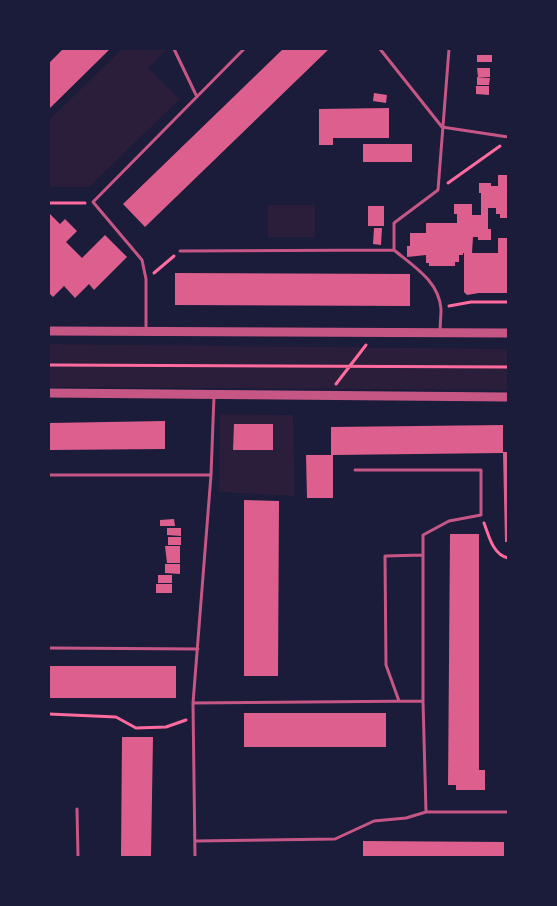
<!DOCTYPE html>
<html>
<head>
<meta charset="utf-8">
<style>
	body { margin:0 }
	#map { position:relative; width:557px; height:906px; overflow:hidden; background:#1b1b3a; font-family:"Roboto Condensed",sans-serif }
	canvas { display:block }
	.frame { position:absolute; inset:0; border:50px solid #1b1b3a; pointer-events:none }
</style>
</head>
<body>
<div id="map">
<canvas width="557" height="906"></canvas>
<div class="frame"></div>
</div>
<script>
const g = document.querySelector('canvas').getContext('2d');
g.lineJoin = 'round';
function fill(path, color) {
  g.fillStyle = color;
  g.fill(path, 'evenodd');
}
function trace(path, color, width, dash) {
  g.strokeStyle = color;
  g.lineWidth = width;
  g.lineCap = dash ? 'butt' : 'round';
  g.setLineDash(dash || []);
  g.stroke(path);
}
fill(new Path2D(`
	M 122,49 L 167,49 L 148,68 L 180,99 L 89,187 L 49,187 L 49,120 Z
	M 268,205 L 315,205 L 315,237 L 268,237 Z
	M 49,344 L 508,349 L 508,390 L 49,387 Z
	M 220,414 L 293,415 L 295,496 L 219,492 Z`), '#2a1e3b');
fill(new Path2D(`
	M 63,49 L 110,49 L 49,109 L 49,63 Z
	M 283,49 L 329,49 L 145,227 L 123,204 Z
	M 477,55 L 492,55 L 492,62 L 477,62 Z
	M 477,68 L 490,68 L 490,77 L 478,77 Z
	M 477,77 L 490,78 L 489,85 L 477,85 Z
	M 476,86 L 489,86 L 489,95 L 476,94 Z
	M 374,93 L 387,95 L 386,103 L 373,101 Z
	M 389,108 L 389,138 L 333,138 L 333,145 L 319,145 L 319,109 Z
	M 363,144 L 412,144 L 412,162 L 363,162 Z
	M 498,175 L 508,175 L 508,218 L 500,218 L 500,214 L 496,214 L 496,208 L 488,208 L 488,229 L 491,229 L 491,240 L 478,240 L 478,237 L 473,237 L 472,253 L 498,253 L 498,238 L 508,238 L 508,293 L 479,293 L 467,295 L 464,292 L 464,253 L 463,253 L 463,255 L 459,255 L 459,262 L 455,262 L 455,266 L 429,266 L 429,263 L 426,263 L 426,255 L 407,257 L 407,246 L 410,246 L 410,233 L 426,233 L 426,223 L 457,223 L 457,214 L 454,214 L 454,204 L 472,204 L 472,215 L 481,215 L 481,193 L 479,193 L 479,183 L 491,183 L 491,186 L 498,186 Z
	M 368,206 L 384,206 L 384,226 L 368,226 Z
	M 49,213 L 60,224 L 65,219 L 77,231 L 66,242 L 82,258 L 105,235 L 127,257 L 94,290 L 89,284 L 75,298 L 64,286 L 53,297 L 49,293 Z
	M 374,228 L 382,228 L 381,245 L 373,244 Z
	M 175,273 L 410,274 L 410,306 L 175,305 Z
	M 165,421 L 165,449 L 49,450 L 49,423 Z
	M 234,424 L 273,424 L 273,450 L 233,450 Z
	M 503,425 L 503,452 L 508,452 L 508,542 L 505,542 L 503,453 L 333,455 L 333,498 L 307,498 L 306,455 L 331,455 L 331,427 Z
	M 244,500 L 279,501 L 278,676 L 244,676 Z
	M 174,519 L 175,526 L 160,526 L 160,520 Z
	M 167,528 L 181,528 L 181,536 L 167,535 Z
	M 450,534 L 479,534 L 479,770 L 485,770 L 485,790 L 456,790 L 456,785 L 448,785 Z
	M 168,537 L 181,537 L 181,545 L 168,545 Z
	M 165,546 L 180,546 L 180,563 L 167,563 Z
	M 165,564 L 180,564 L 180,574 L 165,573 Z
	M 158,575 L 172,575 L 172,583 L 158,583 Z
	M 156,584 L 172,584 L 172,593 L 156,593 Z
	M 49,666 L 176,666 L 176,698 L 49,698 Z
	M 244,713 L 386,713 L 386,747 L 244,747 Z
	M 122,737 L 153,737 L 151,857 L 121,857 Z
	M 363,841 L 504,842 L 504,857 L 363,857 Z`), '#dd5f8e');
trace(new Path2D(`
	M 448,183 L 500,146
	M 49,203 L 85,203
	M 154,273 L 174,256
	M 449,306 L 471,302 L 508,302
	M 49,365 L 508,367
	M 336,384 L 366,345
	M 484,523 C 489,536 493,555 508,558
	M 49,714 L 116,717 L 136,728 L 166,727 L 186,720`), '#ff6b9d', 3);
trace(new Path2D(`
	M 174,49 L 197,97
	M 380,49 L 442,127 L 508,137
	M 394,250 L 394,223 L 438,190 L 449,49
	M 180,251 L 394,250 C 413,266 439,281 441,309 C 441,317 440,325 440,333
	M 146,330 L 146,279 L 142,260 L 93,202 L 244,49
	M 355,470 L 481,470 L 481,515 L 449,521 L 423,535 L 423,701 L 426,812
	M 49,475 L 211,475
	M 49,648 L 198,649
	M 399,701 L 386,665 L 385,556 L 423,555
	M 193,703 L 423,701
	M 77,809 L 78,857
	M 196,841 L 335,839 L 374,821 L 406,818 L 426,812 L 508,812
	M 195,857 L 193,703 L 211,475 L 214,396`), '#c65784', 3);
trace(new Path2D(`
	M 49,331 L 508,333
	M 49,393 L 508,397`), '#c65784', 9);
</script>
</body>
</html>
